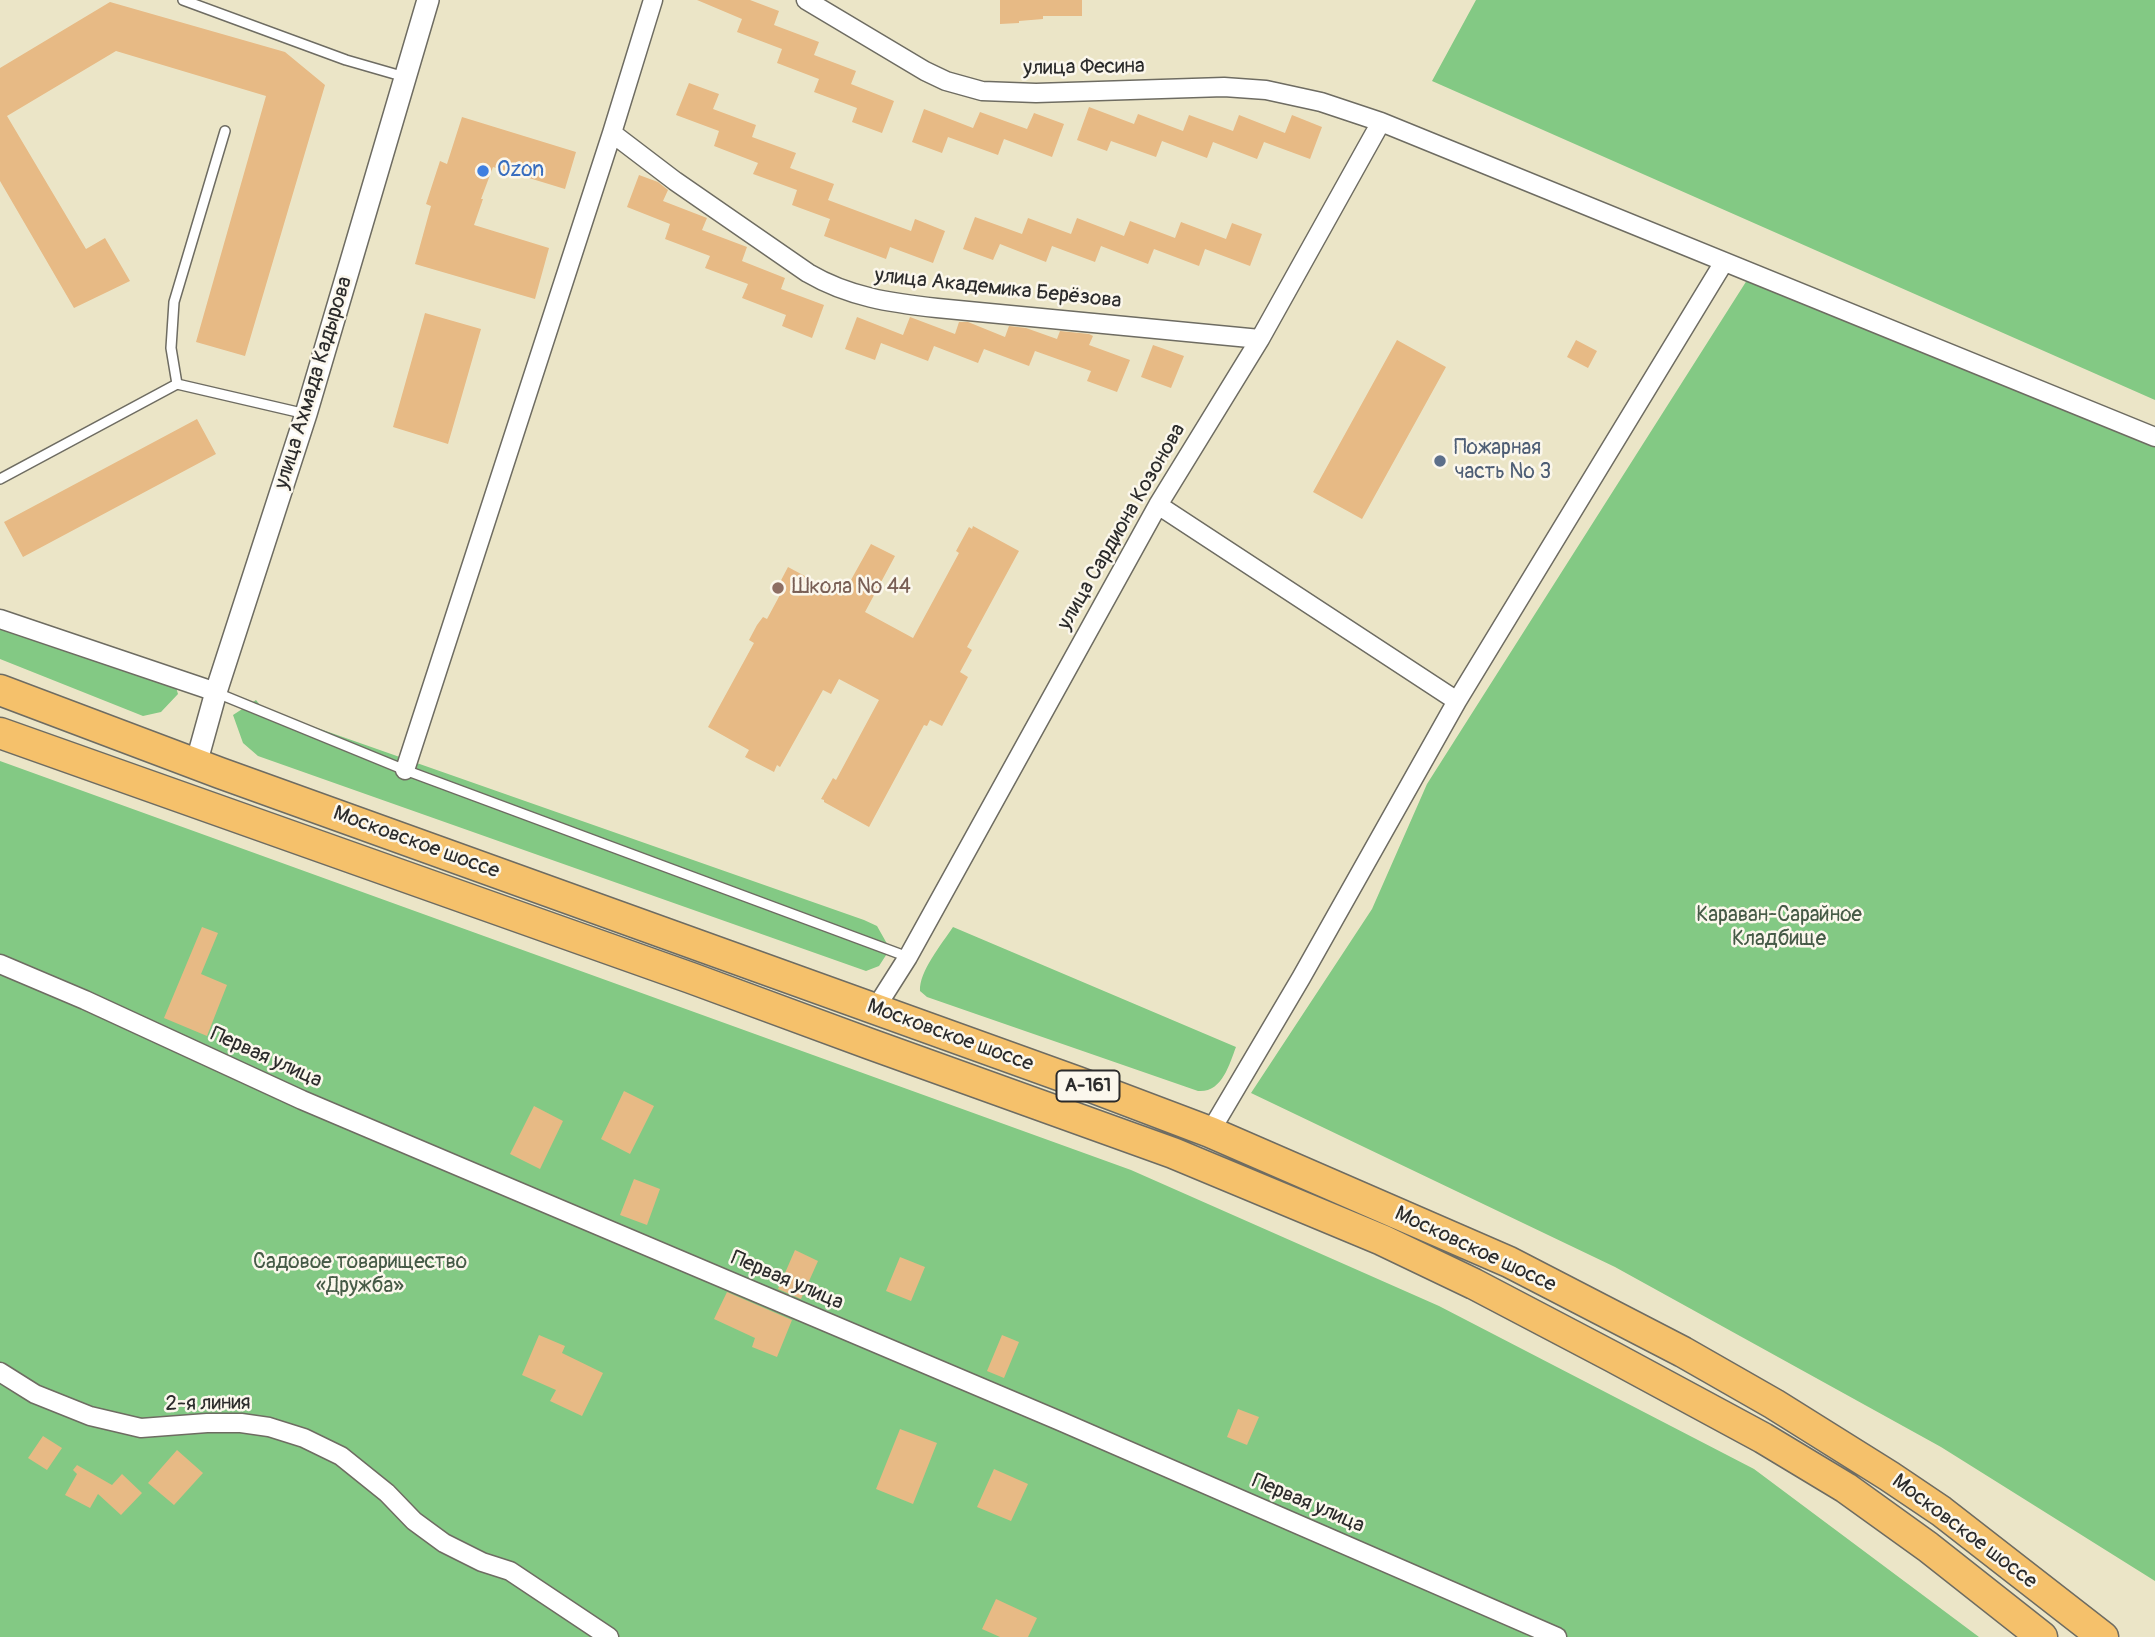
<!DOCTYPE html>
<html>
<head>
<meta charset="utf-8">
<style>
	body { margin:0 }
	canvas { display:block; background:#ebe5c7 }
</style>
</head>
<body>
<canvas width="2155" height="1637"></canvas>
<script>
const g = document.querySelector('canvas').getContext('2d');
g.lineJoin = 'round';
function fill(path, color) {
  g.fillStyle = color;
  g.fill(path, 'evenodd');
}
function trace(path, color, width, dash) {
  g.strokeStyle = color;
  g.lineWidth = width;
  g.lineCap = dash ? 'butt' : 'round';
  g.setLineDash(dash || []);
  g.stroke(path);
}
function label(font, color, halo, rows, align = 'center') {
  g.font = font + ' Pangolin,sans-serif';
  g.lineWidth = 5;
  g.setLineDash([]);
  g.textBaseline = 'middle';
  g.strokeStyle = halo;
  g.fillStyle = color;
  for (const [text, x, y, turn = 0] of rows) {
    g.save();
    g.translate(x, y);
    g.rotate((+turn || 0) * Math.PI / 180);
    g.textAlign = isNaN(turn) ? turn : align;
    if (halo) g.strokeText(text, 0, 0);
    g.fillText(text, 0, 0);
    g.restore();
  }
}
fill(new Path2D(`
	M 1476,0 L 2155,0 L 2155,400 L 1432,81 Z
	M 1749,277 L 2155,440 L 2155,1581 L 1941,1447 L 1615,1267 L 1251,1093 L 1372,909 L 1427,784 Z
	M 0,615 L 175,684 L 178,694 L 161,712 L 143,716 L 0,659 Z
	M 256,700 L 263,709 L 864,920 L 877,926 L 890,949 L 879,966 L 866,971 L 258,756 L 243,743 L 233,715 Z
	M 0,761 L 1131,1170 L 1439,1306 L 1754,1469 L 1979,1637 L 0,1637 Z
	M 953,927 L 1236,1047 C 1229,1065 1222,1093 1198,1091 L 927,997 L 920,991 C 919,971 942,944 953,927 Z`), '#83c984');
fill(new Path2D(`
	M 697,0 L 750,0 L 779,11 L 774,25 L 819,42 L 814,55 L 856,71 L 851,84 L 894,101 L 882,133 L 852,122 L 857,108 L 814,92 L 819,79 L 777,63 L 782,49 L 737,32 L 742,19 Z
	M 1000,0 L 1082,0 L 1082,16 L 1043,16 L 1043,19 L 1019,21 L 1019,23 L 1000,24 Z
	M 110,2 L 285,52 L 325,85 L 245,356 L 196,342 L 266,96 L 116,51 L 7,116 L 86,249 L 105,238 L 130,281 L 74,308 L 0,181 L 0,68 Z
	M 689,83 L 719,94 L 713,109 L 756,125 L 752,137 L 796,153 L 790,168 L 834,184 L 828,200 L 911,231 L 915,219 L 945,231 L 933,263 L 890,247 L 886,259 L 824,236 L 830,219 L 792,205 L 797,190 L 753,174 L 758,163 L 714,146 L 719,131 L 676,115 Z
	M 1089,107 L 1134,124 L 1138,114 L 1183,131 L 1189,115 L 1233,131 L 1239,115 L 1285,133 L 1292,115 L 1322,127 L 1310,159 L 1264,142 L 1257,159 L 1213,142 L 1207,158 L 1162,141 L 1156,157 L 1111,141 L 1107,151 L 1077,140 Z
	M 924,109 L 973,128 L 980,112 L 1027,129 L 1034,113 L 1064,124 L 1052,157 L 1004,139 L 998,155 L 948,137 L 942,153 L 912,142 Z
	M 462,117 L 576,152 L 565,189 L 493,167 L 481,199 L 483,199 L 474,225 L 549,248 L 535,299 L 415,264 L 431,206 L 426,204 L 440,161 L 447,164 Z
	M 639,175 L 658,182 L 668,190 L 663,201 L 707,218 L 702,230 L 747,247 L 742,261 L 785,278 L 781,289 L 824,305 L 812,338 L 782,326 L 786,315 L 742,298 L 748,284 L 705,268 L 710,256 L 665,239 L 670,224 L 627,207 Z
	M 975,217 L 1022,234 L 1028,218 L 1071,234 L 1077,218 L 1124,236 L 1130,221 L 1175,238 L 1181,222 L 1226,239 L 1232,223 L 1262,234 L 1250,266 L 1205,249 L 1199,266 L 1154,249 L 1148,264 L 1101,246 L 1095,262 L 1052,246 L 1046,262 L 1000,244 L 993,260 L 963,249 Z
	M 425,313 L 481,329 L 448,444 L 393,427 Z
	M 857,317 L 903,335 L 910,317 L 955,334 L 959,322 L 968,322 L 1005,337 L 1009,326 L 1026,328 L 1057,339 L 1060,331 L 1089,334 L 1093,336 L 1089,345 L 1130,360 L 1117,392 L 1087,381 L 1091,371 L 1035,351 L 1029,366 L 984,349 L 978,363 L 934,346 L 928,361 L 881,343 L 875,360 L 845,349 Z
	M 1397,340 L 1446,367 L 1362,519 L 1313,492 Z
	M 1576,340 L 1597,351 L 1588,368 L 1567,357 Z
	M 1153,345 L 1184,356 L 1171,388 L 1141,377 Z
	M 197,419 L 216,454 L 23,557 L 4,522 Z
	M 973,526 L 1019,551 L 967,647 L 972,650 L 960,672 L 968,677 L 942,726 L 930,720 L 927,726 L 924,725 L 869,827 L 824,802 L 824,800 L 821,799 L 833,778 L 836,780 L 879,700 L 839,679 L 831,694 L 823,690 L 780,767 L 777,765 L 774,772 L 745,757 L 749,750 L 708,727 L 754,643 L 749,640 L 757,625 L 763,617 L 767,619 L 781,593 L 777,591 L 778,586 L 788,567 L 842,596 L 871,544 L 895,556 L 865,612 L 913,638 L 959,553 L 956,551 L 969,527 L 972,529 Z
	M 202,927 L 218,933 L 201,974 L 227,985 L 207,1036 L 164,1018 Z
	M 624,1091 L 654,1106 L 630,1154 L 601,1139 Z
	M 534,1106 L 563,1121 L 540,1169 L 510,1154 Z
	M 634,1179 L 660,1189 L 647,1225 L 620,1215 Z
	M 795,1250 L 818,1261 L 801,1299 L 778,1289 Z
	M 900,1257 L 925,1267 L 911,1301 L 886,1291 Z
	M 727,1292 L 792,1320 L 777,1357 L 752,1347 L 755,1338 L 714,1319 Z
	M 539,1335 L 565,1346 L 562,1353 L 603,1373 L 582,1416 L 550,1401 L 556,1390 L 522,1375 Z
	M 1002,1335 L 1019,1342 L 1004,1378 L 987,1371 Z
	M 1238,1409 L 1259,1417 L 1247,1445 L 1227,1437 Z
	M 900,1429 L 937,1443 L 913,1504 L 876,1489 Z
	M 43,1436 L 62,1448 L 47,1470 L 28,1458 Z
	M 177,1450 L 203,1473 L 174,1505 L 148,1483 Z
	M 77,1465 L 112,1485 L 122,1474 L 142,1493 L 121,1515 L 98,1494 L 90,1508 L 65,1495 L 77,1474 L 73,1470 Z
	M 994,1469 L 1028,1484 L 1011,1521 L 977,1507 Z
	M 996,1599 L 1037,1618 L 1028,1637 L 1000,1637 L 982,1629 Z`), '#e7ba85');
const service = new Path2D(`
	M 183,0 L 346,60 L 405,77
	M 177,384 L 171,348 L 174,302 L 225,131
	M 0,479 L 177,384 L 306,414
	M 217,693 L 405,770 L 908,957`);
const minor = new Path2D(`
	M 806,0 L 925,71 L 946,81 L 982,91 L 1036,93 L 1224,87 L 1266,90 L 1321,102 L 1381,122 L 2155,437
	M 612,133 L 675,181 L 808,273 C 849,297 891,303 937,308 L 1260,339
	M 1158,505 L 1457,701
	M 0,619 L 216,692
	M 405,770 L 612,133 L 653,0
	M 0,964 L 85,1000 L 302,1100 L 1060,1421 L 1557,1637
	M 875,1009 L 908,957 L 1158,505 L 1260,339 L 1381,122
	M 1210,1132 L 1301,978 L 1457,701 L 1724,262
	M 0,1372 L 35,1394 L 90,1416 L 141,1428 L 207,1423 L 241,1423 L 269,1427 L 304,1438 L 341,1456 L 387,1493 L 414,1521 L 444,1543 L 482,1562 L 510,1571 L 609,1637`);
const tertiary = new Path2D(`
	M 196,764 L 216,692 L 306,414 L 428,0`);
const trunk = new Path2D(`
	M 0,690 L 220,773 L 1078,1082 L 1210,1132 L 1509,1262 L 1683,1352 L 1774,1404 L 1889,1476 L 1941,1511 L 2103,1637
	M 0,733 L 691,978 L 870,1044 L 1173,1153 L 1382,1240 L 1474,1284 L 1613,1357 L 1763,1438 L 1846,1488 L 1928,1547 L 2042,1637`);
trace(service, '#6e6c62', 12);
trace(minor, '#6e6c62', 21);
trace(tertiary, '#6e6c62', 24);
trace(trunk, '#6e6c62', 33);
trace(service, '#fff', 9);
trace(minor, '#fff', 18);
trace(tertiary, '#fff', 21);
trace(trunk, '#f5c16b', 30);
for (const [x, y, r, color] of [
	[483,171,7,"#3f7fe0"],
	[1440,461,7,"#5c6f8a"],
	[778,588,7,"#8d6e63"]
]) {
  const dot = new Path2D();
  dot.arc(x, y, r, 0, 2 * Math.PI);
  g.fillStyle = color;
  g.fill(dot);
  trace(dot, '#fbf7ec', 2.5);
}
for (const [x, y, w] of [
	[1088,1086,63]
]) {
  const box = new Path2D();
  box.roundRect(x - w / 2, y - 15.5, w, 31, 5);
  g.fillStyle = '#fbf7ec';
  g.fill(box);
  trace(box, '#2b2b2b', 2);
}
label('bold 19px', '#2b2b2b', null, [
	["А-161",1088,1086]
]);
label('21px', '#2b2b2b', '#fbf7ec', [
	["улица Фесина",1084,68,-1],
	["улица Академика Берёзова",998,289,6],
	["улица Ахмада Кадырова",314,383,-73],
	["улица Сардиона Козонова",1122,527,-60],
	["Московское шоссе",416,843,20],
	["Московское шоссе",950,1036,20],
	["Первая улица",266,1058,24],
	["Московское шоссе",1475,1250,25],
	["Первая улица",787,1281,23],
	["2-я линия",208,1404,-1],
	["Первая улица",1308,1504,23],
	["Московское шоссе",1964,1532,37]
]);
label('21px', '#366cbe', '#fbf7ec', [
	["Ozon",497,171]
], 'left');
label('21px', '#4e5e75', '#fbf7ec', [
	["Пожарная",1454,449],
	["часть № 3",1454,473]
], 'left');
label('21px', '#785e54', '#fbf7ec', [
	["Школа № 44",792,588]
], 'left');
label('21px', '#455a46', '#fbf7ec', [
	["Караван-Сарайное",1779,916],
	["Кладбище",1779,940],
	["Садовое товарищество",360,1263],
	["«Дружба»",360,1287]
]);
</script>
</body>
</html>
